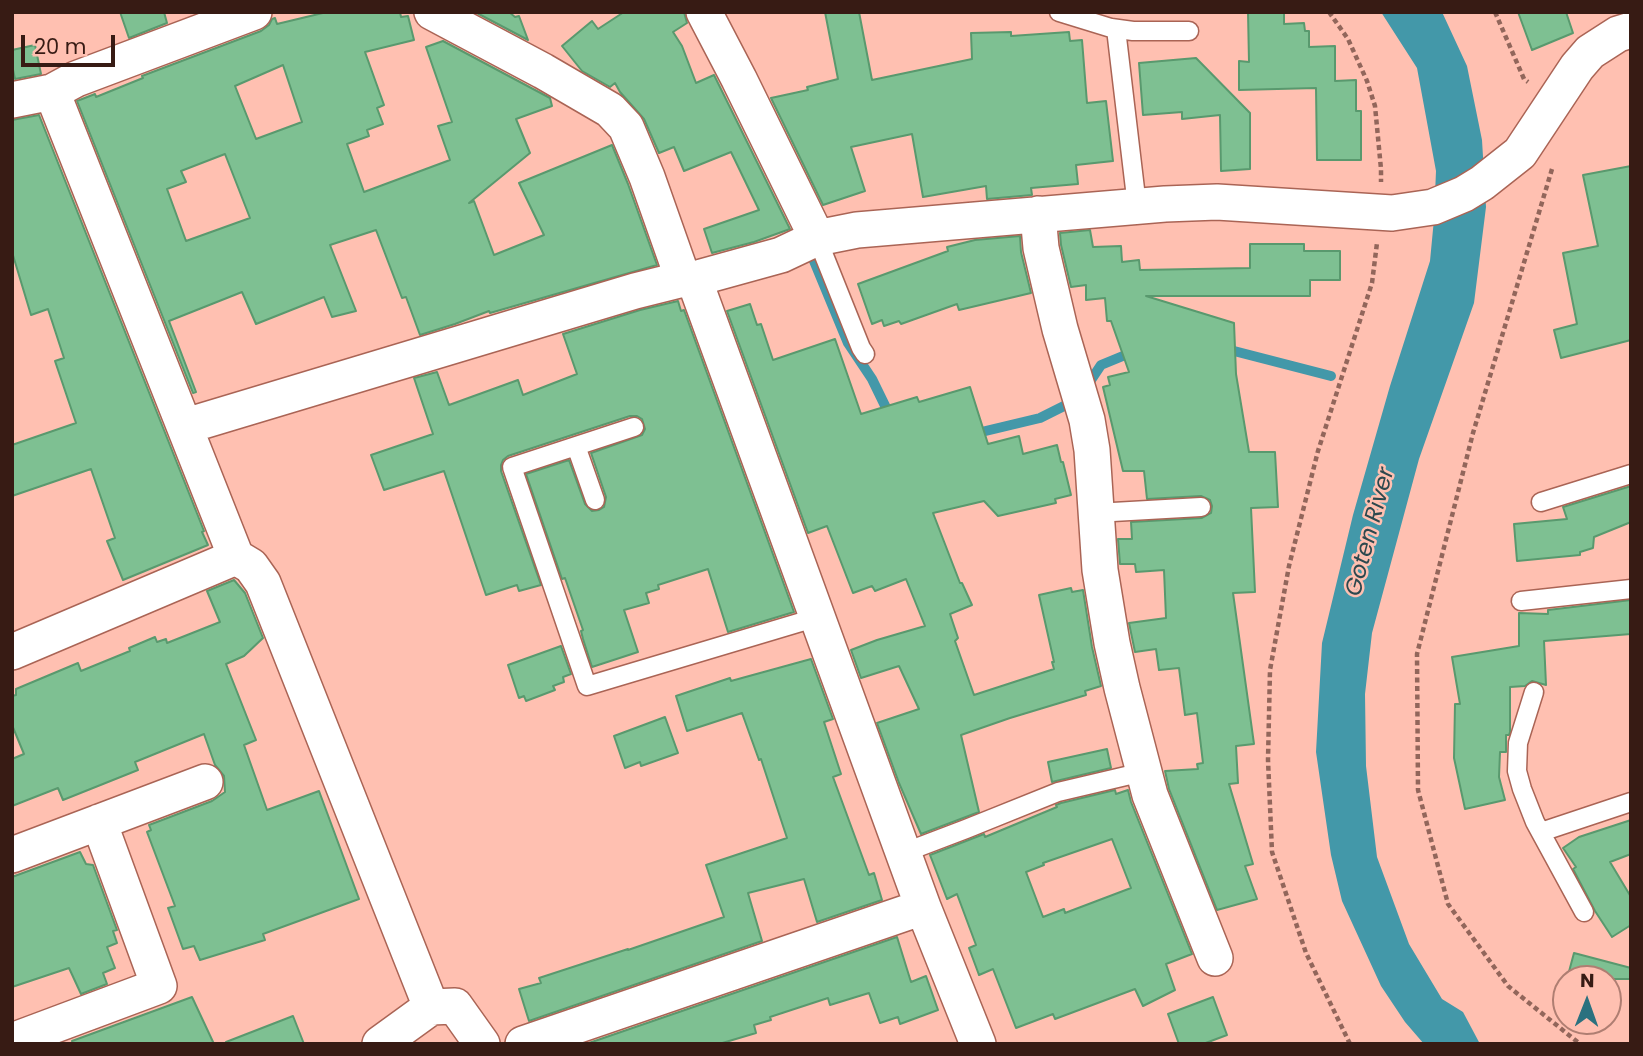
<!DOCTYPE html>
<html>
<head>
<meta charset="utf-8">
<style>
	body { margin:0 }
	#map { position:relative; width:1643px; height:1056px; overflow:hidden; background:#ffc0b1; font-family:Poppins,sans-serif }
	canvas { display:block }
	.frame { position:absolute; inset:0; border:14px solid #371b14; pointer-events:none }
	.north { position:absolute; left:1552px; top:965px; width:70px; height:70px; box-sizing:border-box; background:#ffc0b1; border:2px solid #af7e72; border-radius:50%; rotate:1deg; font-size:19px; font-weight:700; line-height:28px; text-align:center; color:#371b14 }
	.north::after { content:''; display:block; margin:auto; width:24px; height:32px; background:#2b717f; clip-path:polygon(50% 0,100% 100%,50% 72%,0 100%) }
	.scale { position:absolute; left:21px; top:35px; width:94px; height:32px; box-sizing:border-box; border:4px solid #371b14; border-top:0; padding-left:9px; font-size:21px; line-height:24px; white-space:nowrap; color:#371b14; -webkit-text-stroke:5px #ffc0b1; paint-order:stroke }
</style>
</head>
<body>
<div id="map">
<canvas width="1643" height="1056"></canvas>
<div class="frame"></div>
<div class="north">N</div>
<div class="scale">20 m</div>
</div>
<script>
const g = document.querySelector('canvas').getContext('2d');
g.lineJoin = 'round';
function fill(path, color) {
  g.fillStyle = color;
  g.fill(path, 'evenodd');
}
function trace(path, color, width, dash) {
  g.strokeStyle = color;
  g.lineWidth = width;
  g.lineCap = dash ? 'butt' : 'round';
  g.setLineDash(dash || []);
  g.stroke(path);
}
function label(font, color, halo, rows, align = 'center') {
  g.font = font + ' Poppins,sans-serif';
  g.lineWidth = 5;
  g.setLineDash([]);
  g.textBaseline = 'middle';
  g.strokeStyle = halo;
  g.fillStyle = color;
  for (const [text, x, y, turn = 0] of rows) {
    g.save();
    g.translate(x, y);
    g.rotate((+turn || 0) * Math.PI / 180);
    g.textAlign = isNaN(turn) ? turn : align;
    if (halo) g.strokeText(text, 0, 0);
    g.fillText(text, 0, 0);
    g.restore();
  }
}
fill(new Path2D(`
	M 1381,12 L 1442,12 L 1467,66 L 1482,140 L 1486,207 L 1474,303 L 1419,459 L 1372,633 L 1365,694 L 1366,766 L 1377,857 L 1409,944 L 1442,999 L 1463,1012 L 1480,1044 L 1424,1044 L 1405,1022 L 1381,986 L 1342,901 L 1331,855 L 1316,752 L 1322,643 L 1353,515 L 1390,386 L 1430,261 L 1434,219 L 1436,171 L 1417,68 Z`), '#4398a9');
trace(new Path2D(`
	M 812,256 L 848,343 L 872,379 L 891,418
	M 1223,350 L 1234,351 L 1331,376
	M 1087,386 L 1101,365 L 1135,351
	M 973,434 L 1040,418 L 1070,403 L 1074,399`), '#4398a9', 10);
const building = new Path2D(`
	M 120,12 L 164,12 L 167,23 L 129,38 Z
	M 327,12 L 400,12 L 401,17 L 408,16 L 414,40 L 365,52 L 384,105 L 377,108 L 383,124 L 367,130 L 369,136 L 347,144 L 364,192 L 450,160 L 438,126 L 452,122 L 426,47 L 443,41 L 550,98 L 552,106 L 516,119 L 530,153 L 469,203 L 474,201 L 494,255 L 544,235 L 519,183 L 612,145 L 628,184 L 657,265 L 490,313 L 489,311 L 455,324 L 420,335 L 406,297 L 402,298 L 376,230 L 330,245 L 356,311 L 332,317 L 324,297 L 256,324 L 242,292 L 169,321 L 196,392 L 193,393 L 77,101 L 95,94 L 96,97 L 143,78 L 142,76 L 261,31 L 269,25 L 272,19 L 275,18 L 277,24 ZM 283,65 L 302,122 L 256,139 L 235,86 ZM 225,154 L 250,218 L 186,241 L 167,189 L 186,182 L 181,171 Z
	M 475,12 L 509,12 L 515,17 L 519,16 L 528,40 Z
	M 624,12 L 684,12 L 687,23 L 673,32 L 682,46 L 696,83 L 714,75 L 790,229 L 754,242 L 712,253 L 704,229 L 759,210 L 731,152 L 684,171 L 674,147 L 659,153 L 644,119 L 620,92 L 615,83 L 610,87 L 582,71 L 562,46 L 592,21 L 598,29 Z
	M 825,12 L 859,12 L 872,80 L 972,59 L 971,33 L 1011,32 L 1011,36 L 1069,32 L 1070,41 L 1082,40 L 1087,103 L 1106,101 L 1113,161 L 1076,165 L 1078,184 L 1031,188 L 1032,195 L 987,199 L 986,186 L 923,197 L 912,134 L 851,147 L 865,191 L 823,205 L 771,98 L 808,90 L 807,87 L 838,79 Z
	M 1248,12 L 1284,12 L 1284,24 L 1304,23 L 1305,31 L 1309,31 L 1309,47 L 1335,46 L 1335,81 L 1356,80 L 1356,111 L 1361,111 L 1361,160 L 1317,160 L 1316,88 L 1239,90 L 1239,61 L 1249,62 Z
	M 1518,12 L 1566,12 L 1573,33 L 1532,50 Z
	M 35,45 L 41,74 L 15,79 L 12,65 L 12,50 Z
	M 1196,58 L 1250,113 L 1250,169 L 1221,171 L 1220,115 L 1182,119 L 1182,112 L 1143,115 L 1139,63 Z
	M 39,115 L 204,531 L 202,532 L 208,545 L 123,580 L 107,541 L 115,538 L 91,469 L 12,496 L 12,445 L 76,423 L 55,361 L 64,358 L 48,309 L 31,315 L 12,252 L 12,120 Z
	M 1631,166 L 1631,340 L 1561,358 L 1554,330 L 1577,324 L 1563,253 L 1598,246 L 1583,175 Z
	M 1090,230 L 1093,247 L 1121,246 L 1122,262 L 1139,260 L 1140,270 L 1250,268 L 1250,244 L 1304,244 L 1304,251 L 1340,251 L 1340,280 L 1310,280 L 1310,296 L 1146,296 L 1234,323 L 1236,374 L 1249,452 L 1275,452 L 1278,507 L 1251,508 L 1255,592 L 1233,593 L 1254,744 L 1236,746 L 1238,783 L 1229,784 L 1253,864 L 1245,866 L 1257,899 L 1217,910 L 1169,789 L 1165,771 L 1198,769 L 1197,764 L 1203,763 L 1197,713 L 1185,715 L 1179,668 L 1159,670 L 1156,649 L 1135,652 L 1129,623 L 1166,618 L 1164,570 L 1136,572 L 1135,564 L 1120,564 L 1118,539 L 1132,539 L 1131,522 L 1202,518 L 1211,513 L 1212,506 L 1210,500 L 1201,496 L 1147,499 L 1144,471 L 1123,471 L 1103,387 L 1110,385 L 1108,377 L 1129,372 L 1111,321 L 1107,321 L 1105,298 L 1086,300 L 1086,285 L 1071,287 L 1061,245 L 1060,233 Z
	M 1020,236 L 1021,252 L 1031,293 L 959,310 L 957,304 L 901,324 L 899,321 L 884,326 L 882,320 L 872,324 L 858,284 L 948,251 L 947,247 L 975,240 Z
	M 678,301 L 681,311 L 684,310 L 794,612 L 728,632 L 708,569 L 658,585 L 659,589 L 646,593 L 649,603 L 624,610 L 638,652 L 592,667 L 583,639 L 581,631 L 583,630 L 565,578 L 562,579 L 526,474 L 569,460 L 585,504 L 592,511 L 599,510 L 604,507 L 606,497 L 591,453 L 642,435 L 645,429 L 642,419 L 637,416 L 630,416 L 508,456 L 503,460 L 501,465 L 501,471 L 541,585 L 519,591 L 517,585 L 486,595 L 444,471 L 384,490 L 371,455 L 433,434 L 414,378 L 437,372 L 449,405 L 518,380 L 523,395 L 577,374 L 563,334 L 640,310 Z
	M 750,304 L 757,325 L 761,324 L 773,360 L 835,339 L 861,414 L 917,397 L 919,402 L 970,387 L 988,444 L 1019,436 L 1023,454 L 1057,445 L 1061,462 L 1063,462 L 1071,495 L 1055,499 L 1056,503 L 998,516 L 984,501 L 933,513 L 960,583 L 962,583 L 972,605 L 950,614 L 958,638 L 955,641 L 974,695 L 1054,669 L 1052,662 L 1054,662 L 1039,595 L 1071,588 L 1072,592 L 1083,590 L 1092,647 L 1101,686 L 1085,691 L 1086,695 L 1010,718 L 961,735 L 979,812 L 921,834 L 899,783 L 877,723 L 919,709 L 899,666 L 861,678 L 851,650 L 877,640 L 925,626 L 906,579 L 875,591 L 872,586 L 853,593 L 827,526 L 808,533 L 727,311 Z
	M 1631,486 L 1631,522 L 1594,537 L 1593,548 L 1580,552 L 1580,555 L 1517,561 L 1514,524 L 1567,519 L 1563,507 Z
	M 234,580 L 245,593 L 263,638 L 244,656 L 226,664 L 256,740 L 244,745 L 267,810 L 319,791 L 359,899 L 263,934 L 265,940 L 200,960 L 194,946 L 183,949 L 168,908 L 175,906 L 147,832 L 151,830 L 149,825 L 212,801 L 225,792 L 224,776 L 215,765 L 204,734 L 135,762 L 138,770 L 63,800 L 58,788 L 12,806 L 12,759 L 24,754 L 12,725 L 12,696 L 16,695 L 16,689 L 78,663 L 81,671 L 130,651 L 129,648 L 155,637 L 157,642 L 166,639 L 167,643 L 220,622 L 207,591 Z
	M 1631,600 L 1631,634 L 1544,641 L 1546,685 L 1532,681 L 1525,686 L 1510,687 L 1510,732 L 1509,735 L 1506,735 L 1506,752 L 1500,752 L 1499,777 L 1505,800 L 1465,809 L 1454,758 L 1455,704 L 1460,704 L 1452,657 L 1519,646 L 1519,613 L 1548,614 L 1548,610 Z
	M 561,646 L 571,674 L 563,677 L 564,682 L 553,686 L 555,690 L 526,701 L 524,696 L 519,698 L 508,665 Z
	M 811,659 L 833,719 L 824,722 L 841,774 L 833,777 L 869,875 L 874,873 L 882,900 L 817,922 L 804,879 L 748,893 L 762,941 L 529,1021 L 519,989 L 541,983 L 539,978 L 628,949 L 628,950 L 724,917 L 706,865 L 787,838 L 761,759 L 759,760 L 742,713 L 687,731 L 676,696 L 730,678 L 731,681 Z
	M 665,717 L 678,753 L 641,766 L 640,762 L 625,768 L 614,736 Z
	M 1107,749 L 1111,768 L 1052,782 L 1048,762 Z
	M 1115,790 L 1116,794 L 1128,790 L 1131,802 L 1192,954 L 1166,964 L 1175,990 L 1143,1006 L 1135,989 L 1055,1019 L 1053,1014 L 1016,1028 L 993,969 L 979,975 L 969,948 L 976,945 L 957,894 L 947,899 L 930,855 L 984,834 L 985,837 L 1057,807 L 1056,805 L 1061,803 ZM 1112,839 L 1131,888 L 1065,913 L 1064,909 L 1043,917 L 1026,872 L 1044,865 L 1043,863 Z
	M 1631,820 L 1631,854 L 1610,862 L 1631,897 L 1631,925 L 1612,937 L 1595,911 L 1573,869 L 1576,867 L 1563,848 L 1579,837 Z
	M 80,852 L 86,864 L 93,865 L 117,930 L 113,931 L 117,943 L 107,947 L 115,968 L 103,973 L 107,984 L 81,994 L 69,968 L 12,987 L 12,877 Z
	M 897,937 L 911,982 L 926,976 L 938,1010 L 900,1024 L 898,1017 L 880,1023 L 869,993 L 830,1005 L 828,998 L 770,1017 L 771,1020 L 754,1025 L 756,1033 L 719,1044 L 586,1044 Z
	M 1574,953 L 1631,968 L 1631,979 L 1567,979 Z
	M 192,997 L 214,1044 L 73,1044 L 72,1041 Z
	M 1213,997 L 1227,1035 L 1203,1044 L 1179,1044 L 1168,1014 Z
	M 293,1016 L 304,1044 L 226,1044 L 226,1042 Z`);
fill(building, '#7ec092');
trace(building, '#59996e', 2);
const service = new Path2D(`
	M 1059,12 L 1111,28 L 1133,31 L 1189,31
	M 1116,29 L 1137,206
	M 817,238 L 861,348 L 865,354
	M 634,427 L 512,467 L 587,686 L 818,617
	M 576,446 L 595,500
	M 1541,502 L 1631,474
	M 1095,513 L 1201,507
	M 1521,601 L 1631,589
	M 1534,692 L 1518,743 L 1517,771 L 1522,789 L 1535,822 L 1584,912
	M 1541,832 L 1631,802
	M 903,853 L 966,829 L 1058,792 L 1143,772`);
const minor = new Path2D(`
	M 432,12 L 543,71 L 610,110 L 626,127 L 647,177 L 683,279
	M 704,12 L 739,79 L 817,238 L 857,230 L 1165,204 L 1217,202 L 1392,213 L 1433,207 L 1464,194 L 1482,183 L 1520,153 L 1577,67 L 1590,52 L 1618,34 L 1631,30
	M 52,92 L 236,557 L 251,566 L 263,583 L 431,1007
	M 12,100 L 52,92 L 76,79 L 254,12
	M 1038,214 L 1041,248 L 1060,329 L 1087,420 L 1092,450 L 1100,570 L 1112,643 L 1122,688 L 1150,795 L 1215,958
	M 694,279 L 923,907 L 978,1044
	M 186,426 L 635,291 L 683,279 L 694,279 L 781,255 L 817,238
	M 12,652 L 236,557
	M 12,855 L 205,782
	M 12,1041 L 159,986 L 99,822
	M 380,1044 L 431,1007 L 455,1006 L 482,1044
	M 523,1044 L 923,907`);
trace(service, '#aa6455', 21);
trace(minor, '#aa6455', 38);
trace(new Path2D(`
	M 1329,12 L 1348,39 L 1367,81 L 1375,106 L 1381,169 L 1381,182
	M 1495,12 L 1524,79 L 1528,82
	M 1552,169 L 1473,433 L 1417,654 L 1418,790 L 1448,904 L 1508,986 L 1580,1044
	M 1350,1044 L 1306,953 L 1272,852 L 1268,760 L 1270,670 L 1289,566 L 1318,451 L 1372,283 L 1377,243`), '#92665b', 4.5, [5, 3.5]);
trace(service, '#fff', 18);
trace(minor, '#fff', 35);
label('italic 23px', '#2d484e', '#ffc0b1', [
	["Goten River",1371,532,-75]
]);
</script>
</body>
</html>
